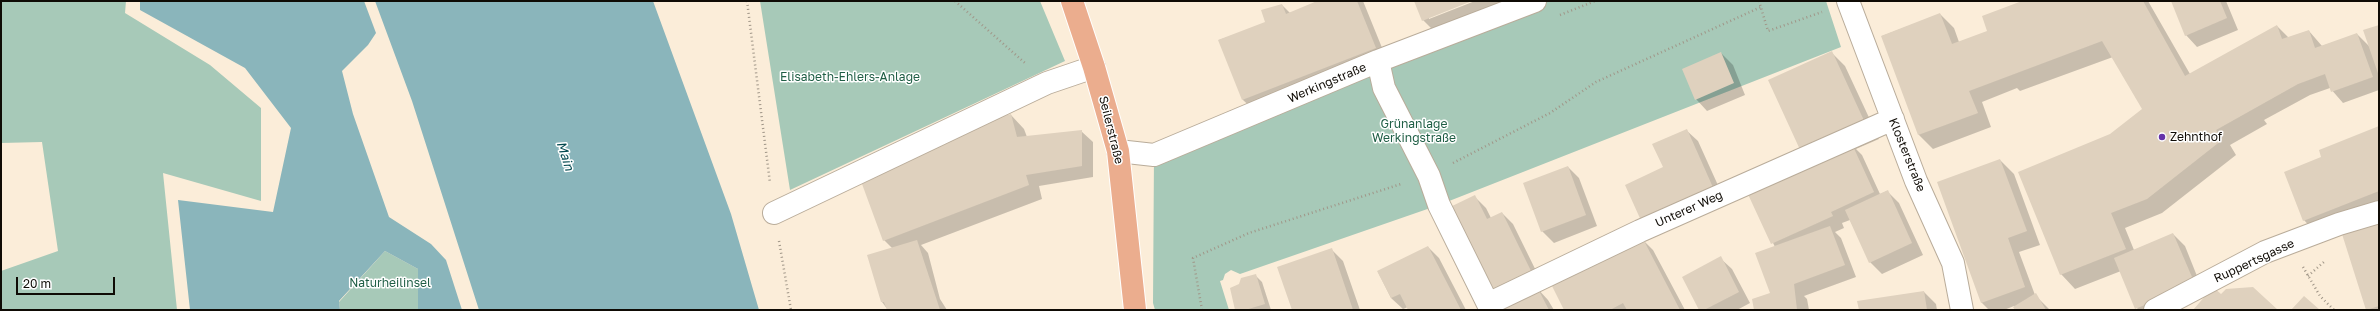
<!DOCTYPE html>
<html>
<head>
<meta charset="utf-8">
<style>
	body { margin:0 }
	#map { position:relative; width:2380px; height:311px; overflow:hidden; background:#fbedd9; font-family:"Golos Text",sans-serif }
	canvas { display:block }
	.frame { position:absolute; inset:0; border:2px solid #0f0b05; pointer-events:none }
	.scale { position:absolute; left:16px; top:277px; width:99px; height:18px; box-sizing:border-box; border:2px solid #0f0b05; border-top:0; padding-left:5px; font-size:12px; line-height:14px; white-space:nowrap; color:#0f0b05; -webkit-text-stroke:3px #fff; paint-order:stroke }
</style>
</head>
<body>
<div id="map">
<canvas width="2380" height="311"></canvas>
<div class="frame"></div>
<div class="scale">20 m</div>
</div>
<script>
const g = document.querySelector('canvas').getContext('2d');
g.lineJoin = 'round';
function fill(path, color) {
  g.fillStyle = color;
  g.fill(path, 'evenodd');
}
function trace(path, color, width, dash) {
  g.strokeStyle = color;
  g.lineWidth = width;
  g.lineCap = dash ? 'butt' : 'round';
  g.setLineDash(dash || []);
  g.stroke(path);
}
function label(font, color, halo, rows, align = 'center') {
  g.font = font + ' "Golos Text",sans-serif';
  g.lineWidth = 3;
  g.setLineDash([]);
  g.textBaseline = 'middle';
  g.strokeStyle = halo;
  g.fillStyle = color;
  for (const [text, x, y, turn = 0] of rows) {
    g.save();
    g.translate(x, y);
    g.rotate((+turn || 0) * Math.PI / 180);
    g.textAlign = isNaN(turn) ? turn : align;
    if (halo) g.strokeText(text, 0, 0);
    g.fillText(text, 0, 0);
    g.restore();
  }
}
fill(new Path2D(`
	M 1,1 L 126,1 L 125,13 L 210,65 L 261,108 L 261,201 L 163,173 L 177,310 L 1,310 L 1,271 L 58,251 L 42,142 L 1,143 Z
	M 760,1 L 1040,1 L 1065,61 L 790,190 Z
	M 1535,1 L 1826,1 L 1841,47 L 1439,205 L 1240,274 L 1231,270 L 1225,274 L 1223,280 L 1220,281 L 1229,310 L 1155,310 L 1153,303 L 1154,155 Z
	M 385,251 L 418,269 L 418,310 L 340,310 L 339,302 Z`), '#a7c9b8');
fill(new Path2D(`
	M 140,1 L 364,1 L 376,33 L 368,45 L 342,71 L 353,114 L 389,217 L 431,244 L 446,260 L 462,310 L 418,310 L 418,269 L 385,251 L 339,301 L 340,310 L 190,310 L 178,200 L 273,212 L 291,128 L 245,68 L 140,10 Z
	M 375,1 L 653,1 L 731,214 L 759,310 L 479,310 L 412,101 Z`), '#8ab5bb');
fill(new Path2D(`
	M 1319,1 L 1363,1 L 1387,60 L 1255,111 L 1243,100 L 1219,40 L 1267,23 L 1282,5 L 1290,13 Z
	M 1415,1 L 1469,1 L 1429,17 L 1429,19 L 1475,1 L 1520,1 L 1437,34 L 1423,20 Z
	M 2025,1 L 2148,1 L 2190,74 L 2277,26 L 2289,38 L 2309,31 L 2322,46 L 2357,34 L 2370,47 L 2379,26 L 2379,90 L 2343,103 L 2330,88 L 2310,95 L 2264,120 L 2267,124 L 2230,145 L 2236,155 L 2162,213 L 2125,228 L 2134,250 L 2173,234 L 2185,246 L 2205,296 L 2171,310 L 2138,310 L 2121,271 L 2075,289 L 2061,274 L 2110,135 L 2143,109 L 2113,57 L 2020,91 L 2017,88 L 1982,102 L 1991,127 L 1933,149 L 1919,135 L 1882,36 L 1940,14 L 1954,28 L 1959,42 L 1987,32 Z
	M 2172,1 L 2226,1 L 2238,30 L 2197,47 L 2186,35 Z
	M 1831,52 L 1845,66 L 1879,139 L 1856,149 L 1862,155 L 1880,194 L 1887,191 L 1899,203 L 1923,255 L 1882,274 L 1870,262 L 1850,220 L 1842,223 L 1844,228 L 1835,232 L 1841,238 L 1856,277 L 1804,296 L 1807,299 L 1809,310 L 1755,310 L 1771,293 L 1775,247 L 1748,191 L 1811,162 Z
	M 1721,53 L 1733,65 L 1745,95 L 1707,111 L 1696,99 Z
	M 1011,115 L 1024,129 L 1027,137 L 1081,131 L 1093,142 L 1093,177 L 1039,186 L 1042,199 L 921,245 L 928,253 L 940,299 L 947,310 L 888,310 L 882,302 L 892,248 L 884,240 Z
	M 2379,128 L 2379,207 L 2315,232 L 2304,220 L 2323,157 Z
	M 1686,130 L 1698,141 L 1726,203 L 1664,168 Z
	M 2000,160 L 2014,174 L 2040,245 L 2019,252 L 2035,295 L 2050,310 L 2016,310 L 2014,306 L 2004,310 L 1989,310 L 1981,302 Z
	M 1568,167 L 1579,178 L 1597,226 L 1554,243 L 1542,231 Z
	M 1474,196 L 1486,208 L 1491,218 L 1502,213 L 1513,224 L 1542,283 L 1489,291 Z
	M 2379,223 L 2379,310 L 2367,310 Z
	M 1641,238 L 1653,250 L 1685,310 L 1565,310 Z
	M 1428,247 L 1439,258 L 1466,310 L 1409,310 L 1408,307 L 1403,309 L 1391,298 L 1378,272 Z
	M 1332,250 L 1343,261 L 1360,310 L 1292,310 Z
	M 1720,258 L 1732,269 L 1750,303 L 1737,310 L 1701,310 Z
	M 1255,275 L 1262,282 L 1271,310 L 1236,310 Z
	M 1537,288 L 1548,300 L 1554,310 L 1500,310 Z
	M 1924,292 L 1936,304 L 1937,310 L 1860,310 Z`), '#0003');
fill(new Path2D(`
	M 1317,1 L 1357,1 L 1376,48 L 1242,100 L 1218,40 L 1265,22 L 1261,10 L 1282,4 L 1286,14 Z
	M 1414,1 L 1472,1 L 1422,21 Z
	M 2022,1 L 2143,1 L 2185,76 L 2277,25 L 2282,39 L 2309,30 L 2315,48 L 2357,33 L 2373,77 L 2331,92 L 2325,74 L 2298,84 L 2216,130 L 2222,140 L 2147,199 L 2111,213 L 2126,249 L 2060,275 L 2018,172 L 2110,134 L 2142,109 L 2102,41 L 1969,91 L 1978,113 L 1918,135 L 1881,36 L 1940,13 L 1952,44 L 1987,31 L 1982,16 Z
	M 2171,1 L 2220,1 L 2227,18 L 2185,36 Z
	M 2379,25 L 2379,76 L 2363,30 Z
	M 1832,51 L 1866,125 L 1802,154 L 1768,80 Z
	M 1721,52 L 1734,83 L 1695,100 L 1682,69 Z
	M 1011,114 L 1017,137 L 1082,130 L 1082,166 L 1026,175 L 1029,185 L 883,241 L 862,184 L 980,122 Z
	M 2379,126 L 2379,191 L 2303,221 L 2284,172 L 2321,157 L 2319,150 Z
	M 1687,129 L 1715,192 L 1643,225 L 1625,185 L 1663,167 L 1652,144 Z
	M 1851,142 L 1874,192 L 1831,212 L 1833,216 L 1771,244 L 1746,190 Z
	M 2000,159 L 2027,231 L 2008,238 L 2025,287 L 1981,303 L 1937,182 Z
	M 1568,166 L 1586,215 L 1541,232 L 1523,183 Z
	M 1888,190 L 1912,243 L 1869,263 L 1845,210 Z
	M 1475,195 L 1487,219 L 1502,212 L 1531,271 L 1489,291 L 1448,208 Z
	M 2379,222 L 2379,306 L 2366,310 L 2342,234 Z
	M 1830,226 L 1845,265 L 1794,284 L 1797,310 L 1754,310 L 1752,299 L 1770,293 L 1755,253 Z
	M 2173,233 L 2195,284 L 2135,309 L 2114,258 Z
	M 1642,237 L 1680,310 L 1627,310 L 1623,303 L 1610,310 L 1564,310 L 1551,284 Z
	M 917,240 L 940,310 L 887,310 L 884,302 L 881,302 L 867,255 Z
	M 1428,246 L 1461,310 L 1408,310 L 1400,294 L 1391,298 L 1377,271 Z
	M 1332,248 L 1353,310 L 1292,310 L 1277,267 Z
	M 1721,256 L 1739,292 L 1704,310 L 1699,310 L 1682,277 Z
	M 1256,274 L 1265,304 L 1245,310 L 1235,310 L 1230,288 L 1239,284 L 1241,278 Z
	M 1537,287 L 1549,310 L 1499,310 Z
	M 2213,287 L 2221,294 L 2226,289 L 2253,287 L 2278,310 L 2193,310 Z
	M 1924,291 L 1927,310 L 1859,310 L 1857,301 Z
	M 2036,293 L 2046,310 L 2015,310 L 2013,307 Z
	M 2304,296 L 2320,310 L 2291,310 Z`), '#dfd1be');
const minor = new Path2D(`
	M 1848,1 L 1916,181 L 1953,263 L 1962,310
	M 1378,61 L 1384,88 L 1429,176 L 1439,205 L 1491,310
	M 1118,151 L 1154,155 L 1378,61 L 1535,1
	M 774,213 L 1047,83 L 1094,67
	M 1488,304 L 1640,231 L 1893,119
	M 2155,310 L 2265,252 L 2339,224 L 2379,212`);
const major = new Path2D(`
	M 1072,1 L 1094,67 L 1118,151 L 1135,310`);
trace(minor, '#b9ac9a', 24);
trace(major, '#fff', 24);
trace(new Path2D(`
	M 747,1 L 770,183
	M 955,1 L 1025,63
	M 1759,1 L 1768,31 L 1822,12
	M 1560,15 L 1595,1
	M 1453,163 L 1550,113 L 1596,82 L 1761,7
	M 779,241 L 791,310
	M 2303,267 L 2320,296 L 2334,310
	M 2308,276 L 2325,261
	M 1202,310 L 1193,258 L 1249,233 L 1401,184
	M 2378,310 L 2379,310`), '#a09688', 2.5, [1, 3]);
trace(minor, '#fff', 22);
trace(major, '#ebad8e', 22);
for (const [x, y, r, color] of [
	[2162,137,4,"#6532a9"]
]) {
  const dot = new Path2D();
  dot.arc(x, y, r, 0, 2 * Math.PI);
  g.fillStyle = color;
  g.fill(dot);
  trace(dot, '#fff', 1.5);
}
label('12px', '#1f5e45', '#fff', [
	["Elisabeth-Ehlers-Anlage",850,77],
	["Grünanlage",1414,124],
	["Werkingstraße",1414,138],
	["Naturheilinsel",390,283]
]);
label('12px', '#0f0b05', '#fff', [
	["Werkingstraße",1327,83,-23],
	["Seilerstraße",1111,130,76],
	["Klosterstraße",1907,155,68],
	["Unterer Weg",1689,209,-24],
	["Ruppertsgasse",2254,261,-25]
]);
label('12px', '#0f0b05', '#fff', [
	["Zehnthof",2170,137]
], 'left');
label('italic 13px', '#044950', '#fff', [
	["Main",565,156,72]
]);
</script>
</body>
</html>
